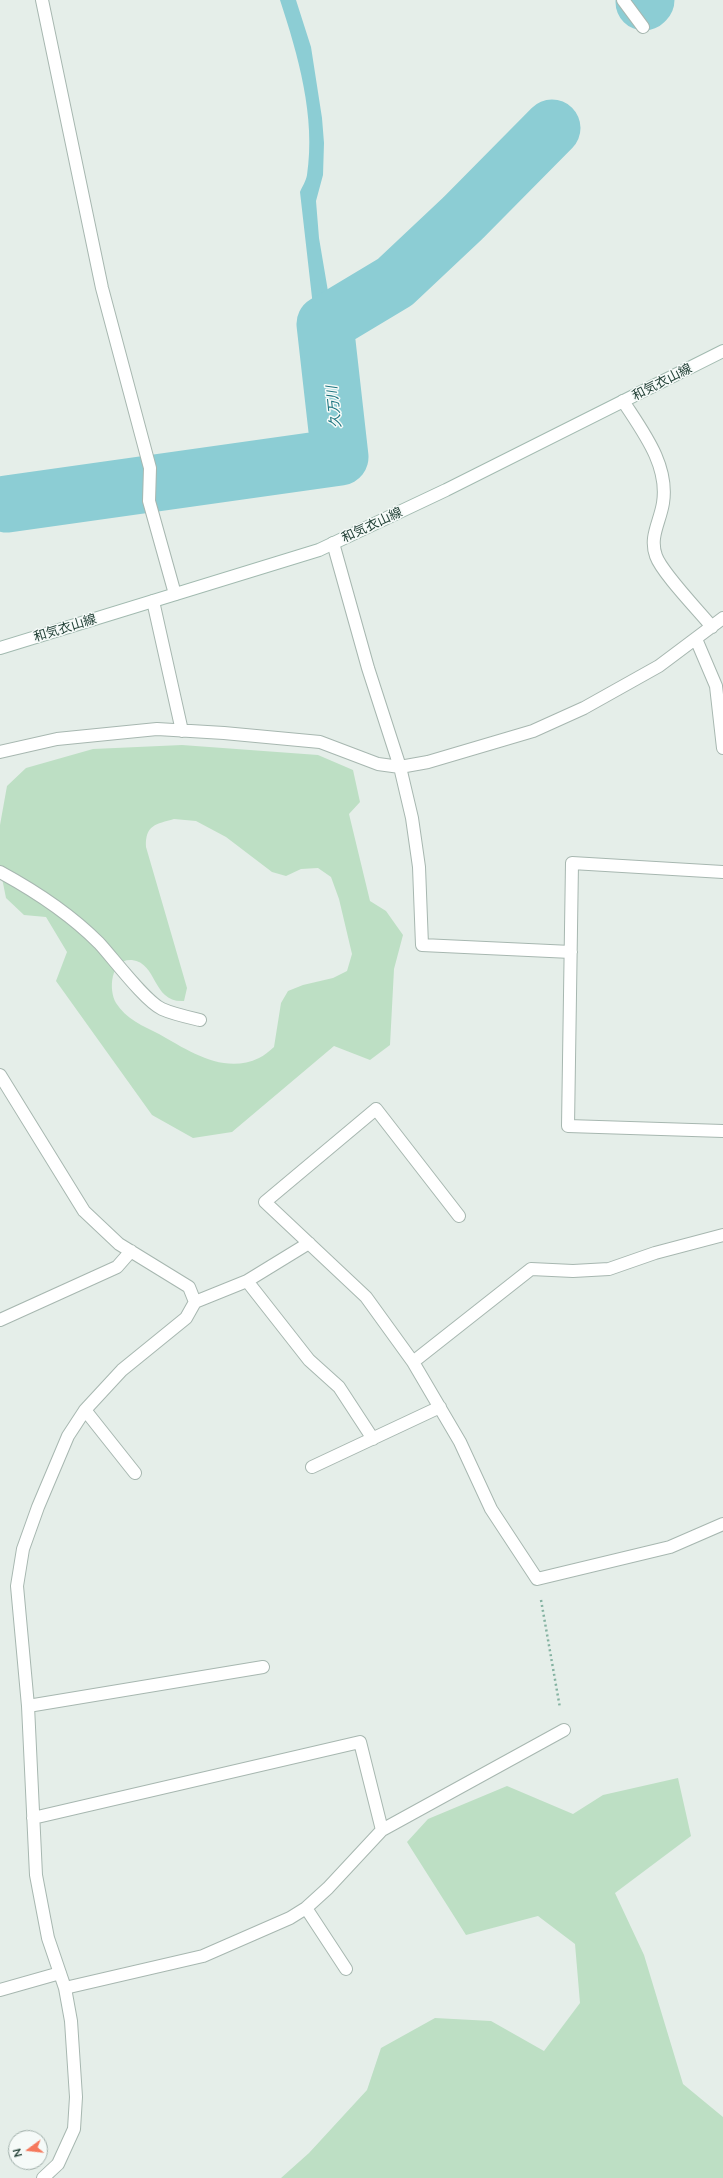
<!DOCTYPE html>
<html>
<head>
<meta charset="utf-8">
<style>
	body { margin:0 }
	#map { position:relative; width:723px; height:2178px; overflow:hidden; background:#e5eee9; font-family:Lato,sans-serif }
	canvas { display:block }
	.north { position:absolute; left:8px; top:2130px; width:40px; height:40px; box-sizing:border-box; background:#f5faf8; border:1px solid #a1b0ab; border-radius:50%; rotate:255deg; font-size:11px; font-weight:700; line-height:16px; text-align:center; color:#234137 }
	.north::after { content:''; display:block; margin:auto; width:14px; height:18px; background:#f5785c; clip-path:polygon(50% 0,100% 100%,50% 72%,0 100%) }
</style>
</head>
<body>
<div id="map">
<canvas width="723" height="2178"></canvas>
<div class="north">N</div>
</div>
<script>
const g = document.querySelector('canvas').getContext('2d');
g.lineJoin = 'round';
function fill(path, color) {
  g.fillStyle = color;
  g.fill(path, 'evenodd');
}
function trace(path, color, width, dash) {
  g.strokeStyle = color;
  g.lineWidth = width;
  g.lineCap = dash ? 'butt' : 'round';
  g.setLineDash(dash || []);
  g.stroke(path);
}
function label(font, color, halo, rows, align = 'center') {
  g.font = font + ' Lato,"Noto Sans JP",sans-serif';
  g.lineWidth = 3;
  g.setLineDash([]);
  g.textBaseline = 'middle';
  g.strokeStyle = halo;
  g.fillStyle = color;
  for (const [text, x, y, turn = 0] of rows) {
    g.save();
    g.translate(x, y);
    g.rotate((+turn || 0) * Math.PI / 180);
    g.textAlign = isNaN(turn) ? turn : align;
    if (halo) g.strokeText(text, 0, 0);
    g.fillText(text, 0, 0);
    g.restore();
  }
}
fill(new Path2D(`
	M 182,745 L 318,755 L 353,770 L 360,802 L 349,814 L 370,901 L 386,911 L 403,935 L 394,969 L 390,1045 L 370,1060 L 334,1046 L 232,1132 L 193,1138 L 152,1115 L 56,981 L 67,952 L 46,917 L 24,915 L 6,898 L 0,868 L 0,825 L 7,786 L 26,768 L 93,749 ZM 174,819 L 196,821 L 226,837 L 272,872 L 286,876 L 301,869 L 318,868 L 331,877 L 339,899 L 352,954 L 347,971 L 333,978 L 303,985 L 288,991 L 281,1003 L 274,1047 C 269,1051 264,1056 259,1058 C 224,1075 189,1051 159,1034 C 143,1026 126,1019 116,1003 C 108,989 111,958 132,960 C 158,963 152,1003 184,1001 L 187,988 L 146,847 C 145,825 156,824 174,819 Z
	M 678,1778 L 691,1836 L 615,1893 L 644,1955 L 683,2084 L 723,2117 L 723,2178 L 281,2178 L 309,2153 L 367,2090 L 381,2048 L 435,2018 L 491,2021 L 544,2051 L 580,2003 L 575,1944 L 538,1916 L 466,1935 L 407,1842 L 428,1819 L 507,1786 L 573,1814 L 603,1795 Z`), '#bddfc4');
fill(new Path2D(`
	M 280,0 L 296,0 L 311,47 L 322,118 L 324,143 L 323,175 L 316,201 L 319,238 L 332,315 L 315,324 L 300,192 C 302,187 306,181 307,175 C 316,117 298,55 280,0 Z`), '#8ccdd4');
trace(new Path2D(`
	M 644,2 L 646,0
	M 7,504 L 340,457 L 325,324 L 395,282 L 463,218 L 552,128`), '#8ccdd4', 57);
const minor = new Path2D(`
	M 42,0 L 102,288 L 150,468 L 149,501 L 175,594
	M 623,0 L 643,27
	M 623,401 C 643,432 669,465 663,503 C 660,522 649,537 656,556 C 662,573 699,611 712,627
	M 333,543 L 368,668 L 400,767 L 412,818 L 419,867 L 422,945 L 571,952
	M 153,601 L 182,731
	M 696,639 L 716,686 L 723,748
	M 0,752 L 57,739 L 157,729 L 224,733 L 320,742 L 378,764 L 400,767 L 428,762 L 533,731 L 584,708 L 659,666 L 723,618
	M 0,872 C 35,891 71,915 99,943 C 113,958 145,1001 162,1009 C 173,1014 187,1017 200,1020
	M 723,872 L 572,863 L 568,1126 L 723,1131
	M 0,1075 L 84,1211 L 119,1244 L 189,1287 L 195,1302 L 186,1318 L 122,1370 L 85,1410 L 68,1436 L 38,1507 L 23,1549 L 17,1586 L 28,1706 L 36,1875 L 48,1938 L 65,1988 L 71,2021 L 76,2097 L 74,2129 L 58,2164 L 43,2178
	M 459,1216 L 376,1109 L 265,1202 L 366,1297 L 413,1362 L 460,1442 L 491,1509 L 537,1579 L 670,1547 L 723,1524
	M 247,1281 L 309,1360 L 339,1387 L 373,1439
	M 195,1302 L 247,1281 L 309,1243
	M 0,1320 L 117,1267 L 131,1251
	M 413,1362 L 531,1269 L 573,1271 L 609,1269 L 655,1253 L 723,1235
	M 85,1410 L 135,1473
	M 312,1467 L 440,1407
	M 28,1706 L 263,1667
	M 33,1818 L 360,1742 L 382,1830
	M 306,1908 L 346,1969
	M 65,1988 L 203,1956 L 290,1918 L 306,1908 L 328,1888 L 382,1830 L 564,1730
	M 0,1990 L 60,1973`);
const secondary = new Path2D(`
	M 0,648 L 319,550 L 446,490 L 723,351`);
trace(minor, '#a7b7b0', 14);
trace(secondary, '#a2bab0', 14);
trace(new Path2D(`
	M 541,1600 L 560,1708`), '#84b2a1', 2.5, [2, 3]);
trace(minor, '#fff', 12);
trace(secondary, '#fff', 12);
label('13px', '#234137', '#f5faf8', [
	["和気衣山線",662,382,-27],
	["和気衣山線",372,525,-25],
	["和気衣山線",65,628,-17]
]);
label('italic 14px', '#1b747f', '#f5faf8', [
	["久万川",334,407,-96]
]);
</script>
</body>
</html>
